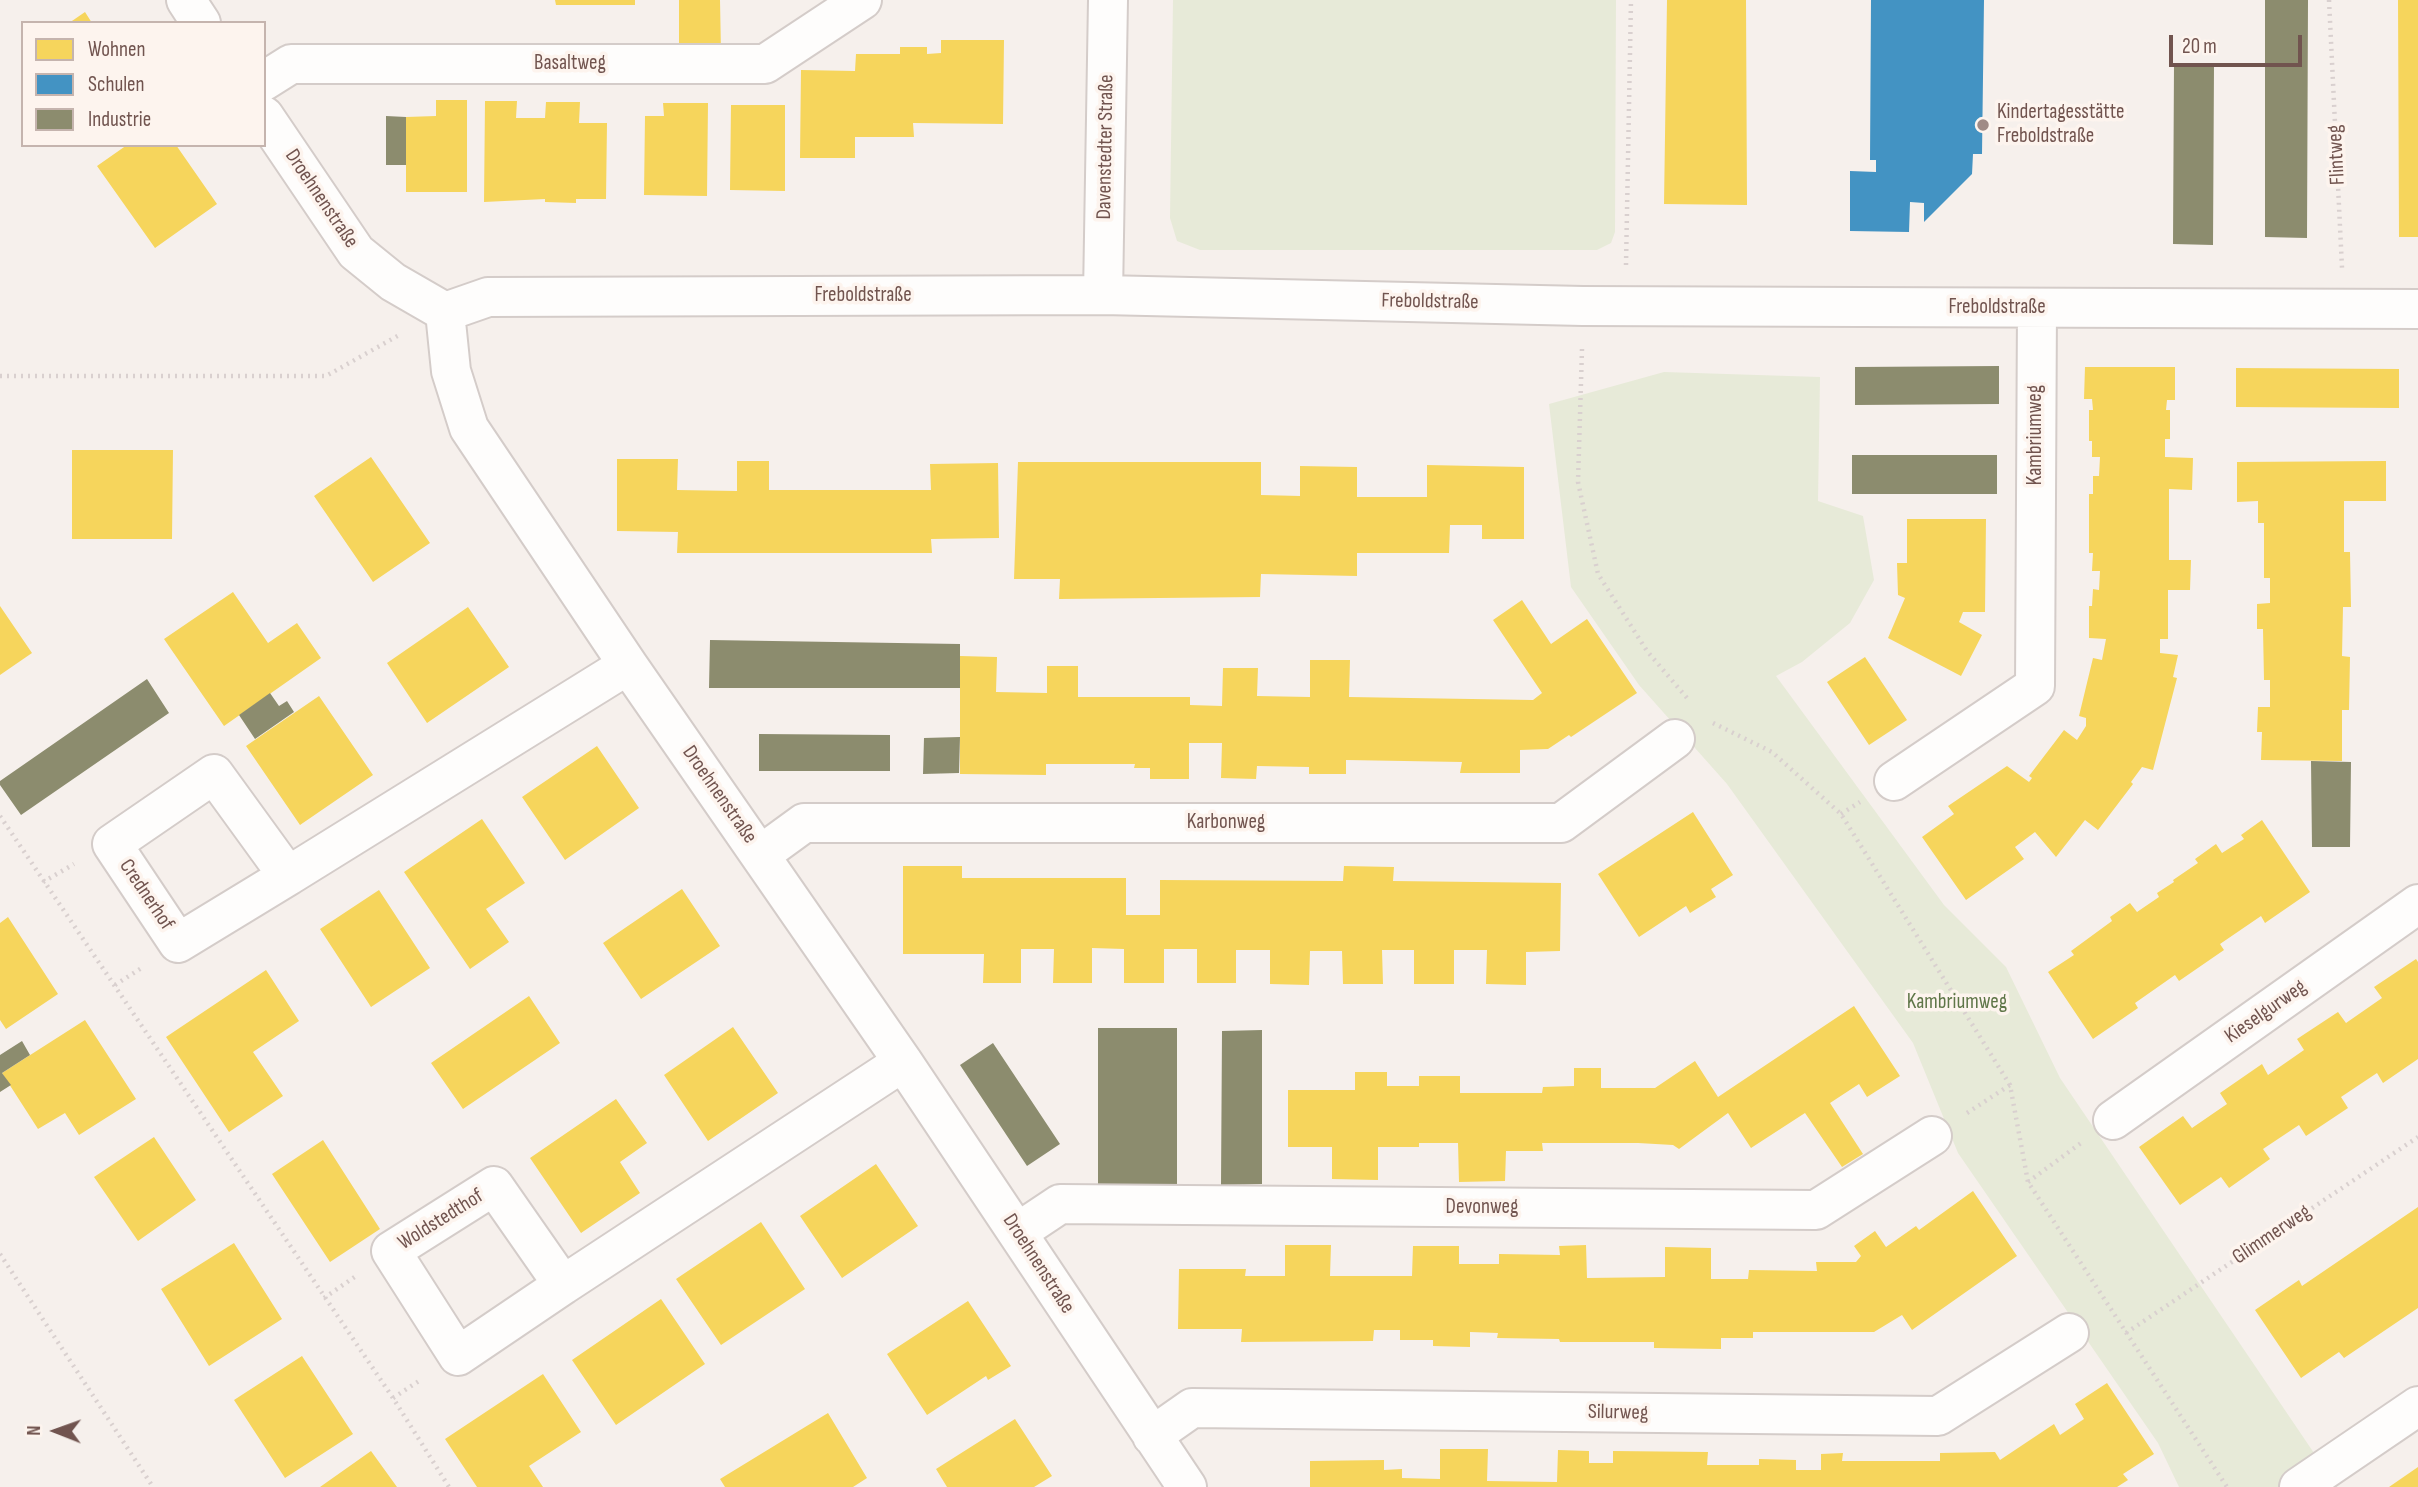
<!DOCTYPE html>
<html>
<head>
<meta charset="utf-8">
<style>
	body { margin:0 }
	#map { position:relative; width:2418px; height:1487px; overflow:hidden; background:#f6f0ec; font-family:"Sofia Sans Condensed",sans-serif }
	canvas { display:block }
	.legend { position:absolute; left:21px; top:21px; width:245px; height:126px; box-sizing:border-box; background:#fdf4ee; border:2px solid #c5b4ae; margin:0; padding:9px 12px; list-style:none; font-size:21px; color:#71544f }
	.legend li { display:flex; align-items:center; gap:14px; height:35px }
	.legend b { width:35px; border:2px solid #c5b4ae }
	.north { position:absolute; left:21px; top:1396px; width:70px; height:70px; -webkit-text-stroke:5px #fdf4ee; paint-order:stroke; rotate:271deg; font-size:19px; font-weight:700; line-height:28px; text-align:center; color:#71544f }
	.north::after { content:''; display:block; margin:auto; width:24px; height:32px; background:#71544f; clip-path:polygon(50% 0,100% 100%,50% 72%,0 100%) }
	.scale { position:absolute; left:2169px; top:35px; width:133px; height:32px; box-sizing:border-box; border:4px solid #71544f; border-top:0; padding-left:9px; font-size:21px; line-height:24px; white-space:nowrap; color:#71544f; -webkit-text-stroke:5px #fdf4ee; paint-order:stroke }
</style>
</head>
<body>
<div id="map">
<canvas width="2418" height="1487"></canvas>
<ul class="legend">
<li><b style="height:19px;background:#f6d55c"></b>Wohnen</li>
<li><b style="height:19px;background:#4393c3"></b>Schulen</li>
<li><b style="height:19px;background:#8c8c6e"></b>Industrie</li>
</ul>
<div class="north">N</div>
<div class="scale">20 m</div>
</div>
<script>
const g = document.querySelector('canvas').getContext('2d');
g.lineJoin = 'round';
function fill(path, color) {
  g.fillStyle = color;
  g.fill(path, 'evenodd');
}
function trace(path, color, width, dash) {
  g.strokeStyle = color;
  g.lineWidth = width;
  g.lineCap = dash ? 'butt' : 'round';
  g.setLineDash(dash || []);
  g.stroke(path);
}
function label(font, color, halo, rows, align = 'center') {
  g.font = font + ' "Sofia Sans Condensed",sans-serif';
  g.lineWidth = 7;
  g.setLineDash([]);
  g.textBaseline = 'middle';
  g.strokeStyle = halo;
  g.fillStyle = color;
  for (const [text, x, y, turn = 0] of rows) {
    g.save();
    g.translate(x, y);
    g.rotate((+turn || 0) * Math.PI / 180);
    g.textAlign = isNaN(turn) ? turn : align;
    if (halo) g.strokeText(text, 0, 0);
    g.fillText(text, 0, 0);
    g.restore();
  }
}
fill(new Path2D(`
	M 1173,0 L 1616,0 L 1615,232 L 1611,243 L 1597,250 L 1200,250 L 1177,241 L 1170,218 Z
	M 1664,372 L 1820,377 L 1818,501 L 1863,516 L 1874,580 L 1850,623 L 1802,662 L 1776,676 L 1944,905 L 2006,967 L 2060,1078 L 2337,1487 L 2179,1487 L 2158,1443 L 1958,1153 L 1913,1043 L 1727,784 L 1639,685 L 1571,587 L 1549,404 Z`), '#e7ead8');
fill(new Path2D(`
	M 555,0 L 635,0 L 635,5 L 556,5 Z
	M 679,0 L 720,0 L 721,53 L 679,53 Z
	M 1667,0 L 1746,0 L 1747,205 L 1664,204 Z
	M 2398,0 L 2418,0 L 2418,237 L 2399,237 Z
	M 85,12 L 92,23 L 69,23 Z
	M 941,40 L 1004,40 L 1003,124 L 913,123 L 914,137 L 855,137 L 855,158 L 800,158 L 801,70 L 855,71 L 856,54 L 900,54 L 900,47 L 927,47 L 927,54 L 941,53 Z
	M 436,100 L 467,100 L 467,192 L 406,192 L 406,117 L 436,116 Z
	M 485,101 L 517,101 L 516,118 L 545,118 L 546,102 L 580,102 L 579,123 L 607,123 L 606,199 L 576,199 L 576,203 L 545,202 L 545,199 L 484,202 Z
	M 663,103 L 708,103 L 707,196 L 644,195 L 645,116 L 664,116 Z
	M 731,105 L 785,105 L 785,191 L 730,190 Z
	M 127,145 L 176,145 L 217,204 L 155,248 L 97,166 Z
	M 2085,367 L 2175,367 L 2175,400 L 2167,400 L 2166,410 L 2170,410 L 2170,439 L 2165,439 L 2165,457 L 2193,458 L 2192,490 L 2169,489 L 2169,560 L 2191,560 L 2190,590 L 2168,590 L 2168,639 L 2160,639 L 2160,653 L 2178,655 L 2173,677 L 2177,678 L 2153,770 L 2142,767 L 2131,782 L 2133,784 L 2098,830 L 2085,820 L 2056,857 L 2035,832 L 2015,847 L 2024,859 L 1966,900 L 1922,837 L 1954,814 L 1948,806 L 2007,766 L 2029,782 L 2032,778 L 2029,776 L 2064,730 L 2077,740 L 2086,726 L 2086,718 L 2079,716 L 2093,658 L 2102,660 L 2106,639 L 2089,638 L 2089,606 L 2092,606 L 2093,589 L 2099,590 L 2100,571 L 2092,571 L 2093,553 L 2089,553 L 2089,494 L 2093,494 L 2093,476 L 2099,476 L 2100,457 L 2092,457 L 2092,441 L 2089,441 L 2089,410 L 2093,410 L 2092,399 L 2084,399 Z
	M 2236,368 L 2399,369 L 2399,408 L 2236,407 Z
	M 72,450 L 173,450 L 172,539 L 72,539 Z
	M 371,457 L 430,543 L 373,582 L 314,496 Z
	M 617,459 L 678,459 L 677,490 L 737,491 L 737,461 L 769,461 L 769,490 L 931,490 L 930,464 L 998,463 L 999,538 L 931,539 L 932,553 L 677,553 L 678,532 L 617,531 Z
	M 2386,461 L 2386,501 L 2344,501 L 2344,552 L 2350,552 L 2351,607 L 2343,607 L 2342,656 L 2350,657 L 2349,710 L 2342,710 L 2342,761 L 2261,760 L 2262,732 L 2257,732 L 2258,707 L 2270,707 L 2270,680 L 2264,680 L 2263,629 L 2257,629 L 2257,604 L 2270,603 L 2270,578 L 2264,578 L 2264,523 L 2258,523 L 2258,501 L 2237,502 L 2237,462 Z
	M 1018,462 L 1261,462 L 1261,495 L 1300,496 L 1300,466 L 1357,467 L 1357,497 L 1427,497 L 1427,465 L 1524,467 L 1524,539 L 1482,539 L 1482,525 L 1450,525 L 1449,553 L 1357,553 L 1357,576 L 1261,574 L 1260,597 L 1059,599 L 1060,579 L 1014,579 Z
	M 1907,519 L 1986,519 L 1985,612 L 1963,612 L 1959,622 L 1982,635 L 1961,676 L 1888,638 L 1905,598 L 1898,595 L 1897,563 L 1907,563 Z
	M 233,592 L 268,643 L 297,623 L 321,658 L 224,726 L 164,639 Z
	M 1522,600 L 1551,644 L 1587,619 L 1637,693 L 1571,737 L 1569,735 L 1548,749 L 1520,750 L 1520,773 L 1460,773 L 1462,762 L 1346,760 L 1346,774 L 1309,774 L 1309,767 L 1257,766 L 1256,779 L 1221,778 L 1222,743 L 1189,743 L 1189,779 L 1150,779 L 1150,768 L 1134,768 L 1135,764 L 1046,764 L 1046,775 L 960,774 L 960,656 L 997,657 L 996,692 L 1047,693 L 1047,666 L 1078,666 L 1078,697 L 1190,697 L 1190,705 L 1222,706 L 1223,668 L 1258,668 L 1257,696 L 1310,697 L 1310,660 L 1350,660 L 1349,697 L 1533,700 L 1542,693 L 1493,620 Z
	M 0,606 L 32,653 L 0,675 Z
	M 468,607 L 509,667 L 427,723 L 387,663 Z
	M 1865,657 L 1907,720 L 1869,745 L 1827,682 Z
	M 319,696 L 373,775 L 300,825 L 246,746 Z
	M 597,746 L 639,808 L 565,860 L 522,797 Z
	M 1693,812 L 1733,875 L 1711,889 L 1716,897 L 1690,913 L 1686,906 L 1639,937 L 1598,874 Z
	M 482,819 L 525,883 L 486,909 L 509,942 L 470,969 L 404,872 Z
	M 2262,820 L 2310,892 L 2265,923 L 2261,916 L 2220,944 L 2224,950 L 2179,981 L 2175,975 L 2135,1003 L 2138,1008 L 2093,1039 L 2048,972 L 2074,955 L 2071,951 L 2112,921 L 2110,917 L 2130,903 L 2137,912 L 2159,897 L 2157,893 L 2174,882 L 2173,880 L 2198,863 L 2195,859 L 2216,844 L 2222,853 L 2244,839 L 2241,835 Z
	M 903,866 L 962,866 L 962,878 L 1126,878 L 1126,915 L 1160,915 L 1160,880 L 1343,881 L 1344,866 L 1394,867 L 1393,881 L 1561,883 L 1560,951 L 1526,952 L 1526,985 L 1486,984 L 1487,950 L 1454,950 L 1454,984 L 1414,984 L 1414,950 L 1382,950 L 1383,984 L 1343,984 L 1342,951 L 1310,951 L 1309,985 L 1270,984 L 1270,950 L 1236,950 L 1236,983 L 1197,983 L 1197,949 L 1164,949 L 1164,983 L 1124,983 L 1124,949 L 1092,948 L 1092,983 L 1053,983 L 1054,949 L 1021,949 L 1021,983 L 983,983 L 984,954 L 903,954 Z
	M 682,889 L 720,946 L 641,999 L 603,943 Z
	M 379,890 L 430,968 L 371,1007 L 320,929 Z
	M 8,917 L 58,994 L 6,1029 L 0,1020 L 0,923 Z
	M 2416,959 L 2418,962 L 2418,1059 L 2383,1083 L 2377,1073 L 2341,1097 L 2348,1108 L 2306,1136 L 2299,1125 L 2263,1149 L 2270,1159 L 2229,1188 L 2221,1177 L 2180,1205 L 2139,1147 L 2183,1116 L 2192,1128 L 2227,1104 L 2220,1093 L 2262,1064 L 2268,1075 L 2304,1050 L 2297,1039 L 2338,1012 L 2346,1023 L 2382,998 L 2374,987 Z
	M 266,970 L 299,1021 L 253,1052 L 283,1096 L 229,1132 L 166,1037 Z
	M 529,996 L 560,1043 L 463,1109 L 431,1063 Z
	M 1854,1006 L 1900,1076 L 1867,1097 L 1859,1084 L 1830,1103 L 1863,1154 L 1842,1167 L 1805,1113 L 1751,1148 L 1728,1113 L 1679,1149 L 1673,1145 L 1638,1143 L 1542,1143 L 1543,1151 L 1506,1151 L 1505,1181 L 1459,1182 L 1458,1143 L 1419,1143 L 1419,1147 L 1378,1147 L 1378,1180 L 1332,1179 L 1332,1147 L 1288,1147 L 1288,1090 L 1355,1090 L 1355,1072 L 1387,1072 L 1387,1086 L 1419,1086 L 1419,1076 L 1460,1076 L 1460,1093 L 1542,1093 L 1543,1087 L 1574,1086 L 1574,1068 L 1601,1068 L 1601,1088 L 1655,1088 L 1695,1061 L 1718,1097 Z
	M 85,1020 L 136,1099 L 79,1135 L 65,1113 L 38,1129 L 2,1073 Z
	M 733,1027 L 778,1093 L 708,1141 L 664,1075 Z
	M 616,1099 L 647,1143 L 620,1162 L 640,1193 L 581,1233 L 530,1158 Z
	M 154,1137 L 196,1200 L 138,1241 L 94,1177 Z
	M 323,1140 L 380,1229 L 330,1262 L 272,1174 Z
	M 876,1164 L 918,1226 L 842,1278 L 800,1216 Z
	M 1973,1191 L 2017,1256 L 1912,1330 L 1902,1315 L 1874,1332 L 1753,1332 L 1753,1338 L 1721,1338 L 1721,1349 L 1654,1348 L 1654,1342 L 1560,1342 L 1559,1339 L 1497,1338 L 1498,1333 L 1470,1332 L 1470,1347 L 1433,1346 L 1433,1340 L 1400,1340 L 1400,1330 L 1374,1330 L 1373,1341 L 1241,1342 L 1242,1329 L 1178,1329 L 1179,1269 L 1246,1269 L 1245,1276 L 1285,1276 L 1285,1245 L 1331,1245 L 1330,1276 L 1412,1276 L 1413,1246 L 1459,1246 L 1459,1264 L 1499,1264 L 1499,1254 L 1560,1255 L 1559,1246 L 1586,1245 L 1587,1278 L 1665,1277 L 1665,1247 L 1711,1248 L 1711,1279 L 1748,1279 L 1749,1270 L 1817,1271 L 1816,1262 L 1856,1262 L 1861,1256 L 1854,1246 L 1875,1231 L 1886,1247 L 1916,1226 L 1919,1230 Z
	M 2418,1207 L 2418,1308 L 2344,1358 L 2339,1352 L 2301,1378 L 2255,1310 L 2299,1280 L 2302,1286 Z
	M 761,1222 L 805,1289 L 721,1345 L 676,1279 Z
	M 234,1243 L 282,1319 L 209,1366 L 161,1289 Z
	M 661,1299 L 705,1364 L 616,1425 L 572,1360 Z
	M 968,1301 L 1011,1366 L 988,1380 L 986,1376 L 927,1415 L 887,1354 Z
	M 302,1356 L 353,1434 L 285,1478 L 234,1400 Z
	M 543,1374 L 581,1432 L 529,1466 L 543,1487 L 477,1487 L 445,1439 Z
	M 2107,1383 L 2154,1454 L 2123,1474 L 2128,1480 L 2117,1487 L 1310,1487 L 1310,1461 L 1384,1460 L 1384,1470 L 1402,1469 L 1402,1478 L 1440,1479 L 1440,1449 L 1488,1449 L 1487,1481 L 1557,1482 L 1558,1450 L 1589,1451 L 1589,1463 L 1613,1463 L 1613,1451 L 1708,1452 L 1707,1465 L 1759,1465 L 1759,1459 L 1796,1460 L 1796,1470 L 1821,1470 L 1821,1454 L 1843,1453 L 1842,1461 L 1940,1461 L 1940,1453 L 1995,1452 L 2000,1460 L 2054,1424 L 2060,1435 L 2084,1419 L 2075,1404 Z
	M 828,1413 L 867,1478 L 853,1487 L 725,1487 L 720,1479 Z
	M 1015,1419 L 1052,1476 L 1034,1487 L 947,1487 L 936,1469 Z
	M 371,1451 L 397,1487 L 320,1487 Z
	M 2418,1467 L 2418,1487 L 2389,1487 Z`), '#f6d55c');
fill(new Path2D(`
	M 1871,0 L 1984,0 L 1982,154 L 1973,154 L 1972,174 L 1924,222 L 1924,203 L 1910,202 L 1909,232 L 1850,231 L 1850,171 L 1876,172 L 1876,160 L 1870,160 Z`), '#4393c3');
fill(new Path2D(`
	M 2265,0 L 2308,0 L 2307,238 L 2265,237 Z
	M 2174,64 L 2214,65 L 2213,245 L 2173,244 Z
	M 386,116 L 406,117 L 406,165 L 386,165 Z
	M 1999,366 L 1999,404 L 1855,405 L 1855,367 Z
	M 1852,455 L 1997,455 L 1997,494 L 1852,494 Z
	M 710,640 L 960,644 L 960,688 L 709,688 Z
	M 147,679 L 169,713 L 21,815 L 0,785 L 0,781 Z
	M 270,693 L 279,706 L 287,701 L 294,712 L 255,739 L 239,715 Z
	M 759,734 L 890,735 L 890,771 L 759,771 Z
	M 960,737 L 959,773 L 923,774 L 924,738 Z
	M 2311,761 L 2351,762 L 2350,847 L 2312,847 Z
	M 1098,1028 L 1177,1028 L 1177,1188 L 1098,1188 Z
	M 1262,1030 L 1262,1184 L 1221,1185 L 1222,1031 Z
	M 22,1041 L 30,1055 L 2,1073 L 11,1085 L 0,1092 L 0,1055 Z
	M 993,1043 L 1060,1144 L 1027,1166 L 960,1065 Z`), '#8c8c6e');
const minor = new Path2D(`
	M 186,0 L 201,23
	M 264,81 L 291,64 L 765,64 L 862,0
	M 264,116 L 356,252 L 393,282 L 445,312
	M 1103,295 L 1108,0
	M 445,312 L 488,297 L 1103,295 L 1583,306 L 2418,309
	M 445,312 L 451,371 L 469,428 L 628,665 L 903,1062 L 1187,1487
	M 1894,781 L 2035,686 L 2037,308
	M 760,855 L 804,823 L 1561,823 L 1675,739
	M 288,876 L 178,943 L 112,844 L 214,774 L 288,876 L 628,665
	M 2113,1120 L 2418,904
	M 1018,1232 L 1060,1204 L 1816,1210 L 1932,1136
	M 563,1285 L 458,1356 L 391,1251 L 494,1186 L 563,1285 L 903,1062
	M 1152,1436 L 1192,1408 L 1938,1416 L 2069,1333
	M 2299,1487 L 2418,1406`);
trace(minor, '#d4ccc9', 42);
trace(new Path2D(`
	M 2329,0 L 2342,268
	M 1626,265 L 1631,0
	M 1582,349 L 1578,482 L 1598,574 L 1647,651 L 1687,698
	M 0,376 L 326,376 L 401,334
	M 1713,723 L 1772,752 L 1841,814 L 2010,1085 L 2028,1182 L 2227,1487
	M 1841,814 L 1860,802
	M 0,816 L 393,1398 L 449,1487
	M 43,882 L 74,864
	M 115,985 L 143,967
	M 1967,1113 L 2010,1085
	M 2028,1182 L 2081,1143
	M 0,1254 L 153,1487
	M 324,1298 L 356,1276
	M 2126,1333 L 2418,1137
	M 393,1398 L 422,1379`), '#d9d0cf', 4.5, [2, 5]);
trace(minor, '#fefdfc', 38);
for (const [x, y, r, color] of [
	[1983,125,7,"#a08b86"]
]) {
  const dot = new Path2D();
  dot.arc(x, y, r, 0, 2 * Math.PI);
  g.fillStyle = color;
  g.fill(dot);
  trace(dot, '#fdf4ee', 2.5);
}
label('21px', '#71544f', '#fdf4ee', [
	["Basaltweg",570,64],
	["Davenstedter Straße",1106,147,-89],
	["Flintweg",2337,155,-93],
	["Droehnenstraße",321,199,56],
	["Freboldstraße",863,296],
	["Freboldstraße",1430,302,1],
	["Freboldstraße",1997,308],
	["Kambriumweg",2036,435,-90],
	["Droehnenstraße",719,795,55],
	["Karbonweg",1226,823],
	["Crednerhof",146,895,56],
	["Kieselgurweg",2266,1012,-35],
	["Devonweg",1482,1208],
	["Woldstedthof",441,1220,-32],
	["Glimmerweg",2272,1235,-34],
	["Droehnenstraße",1038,1264,57],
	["Silurweg",1618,1413,1]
]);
label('21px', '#71544f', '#fdf4ee', [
	["Kindertagesstätte",1997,113],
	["Freboldstraße",1997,137]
], 'left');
label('21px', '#5f7648', '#fdf4ee', [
	["Kambriumweg",1957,1003]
]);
</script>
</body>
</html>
